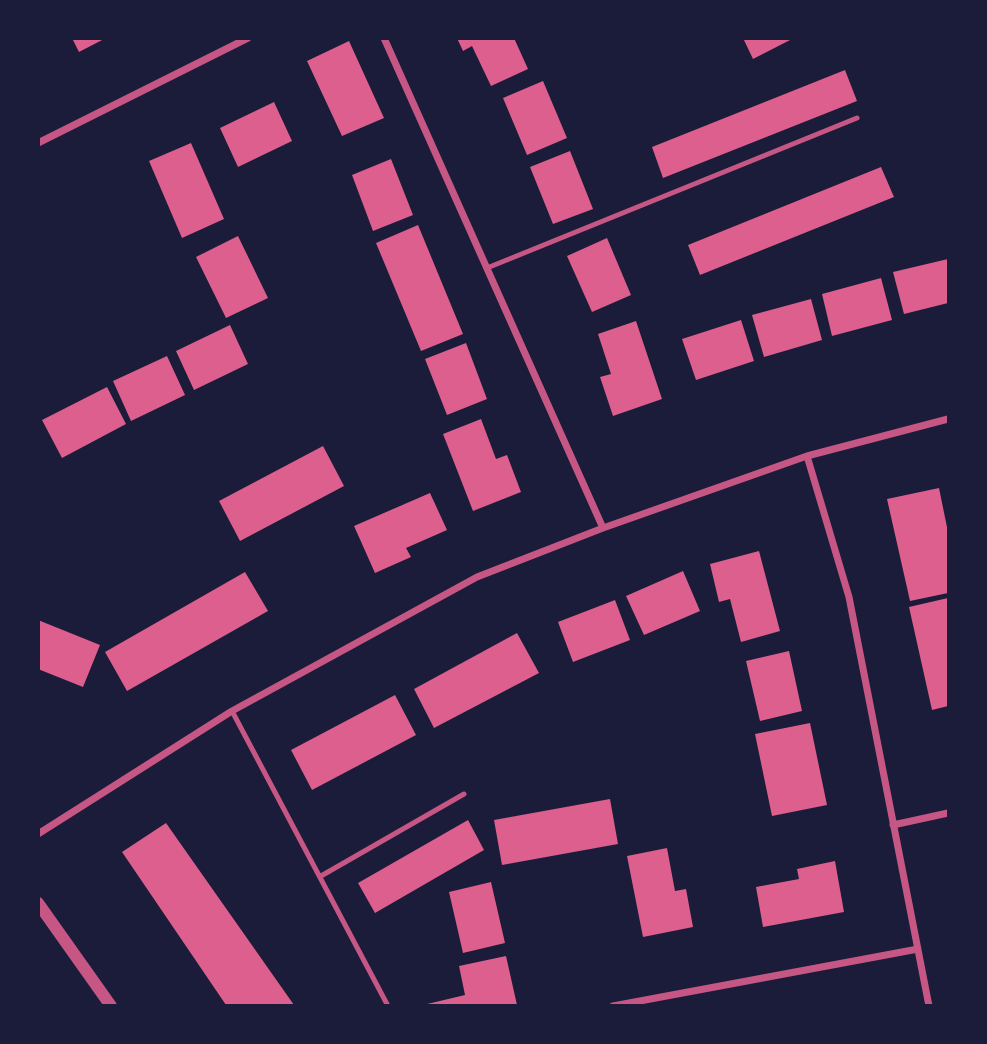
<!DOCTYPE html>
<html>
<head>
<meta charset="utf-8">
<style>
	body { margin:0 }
	#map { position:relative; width:987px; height:1044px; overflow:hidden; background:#1b1b3a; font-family:"IBM Plex Serif",serif }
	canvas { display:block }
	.frame { position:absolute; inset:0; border:40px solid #1b1b3a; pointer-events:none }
</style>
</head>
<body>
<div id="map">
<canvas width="987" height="1044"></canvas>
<div class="frame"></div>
</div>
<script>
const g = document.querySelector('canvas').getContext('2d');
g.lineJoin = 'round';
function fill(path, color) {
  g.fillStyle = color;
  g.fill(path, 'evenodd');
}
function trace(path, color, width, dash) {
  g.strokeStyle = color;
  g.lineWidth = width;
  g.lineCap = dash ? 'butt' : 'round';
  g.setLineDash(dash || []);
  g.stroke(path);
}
fill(new Path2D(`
	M 72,38 L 106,38 L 79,52 Z
	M 457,38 L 514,38 L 528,69 L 491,86 L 472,46 L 463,51 Z
	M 743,38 L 794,38 L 753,59 Z
	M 349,41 L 384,118 L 342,136 L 307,61 Z
	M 845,70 L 857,101 L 663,178 L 652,147 Z
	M 543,81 L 567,138 L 527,155 L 503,98 Z
	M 274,102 L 292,141 L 238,167 L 220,128 Z
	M 191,143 L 224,219 L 182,238 L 149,161 Z
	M 570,151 L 593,209 L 553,224 L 530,167 Z
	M 391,159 L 413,215 L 373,231 L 352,175 Z
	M 881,167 L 894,197 L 700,275 L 688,245 Z
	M 418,225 L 463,334 L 421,351 L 376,243 Z
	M 238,236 L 268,298 L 226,318 L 196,257 Z
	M 607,238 L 631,295 L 592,312 L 567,256 Z
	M 948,259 L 948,303 L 904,314 L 893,272 Z
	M 881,278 L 892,320 L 832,336 L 822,294 Z
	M 811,299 L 822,340 L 764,357 L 752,315 Z
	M 741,320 L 754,361 L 696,380 L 682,339 Z
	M 636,321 L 662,399 L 613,416 L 600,377 L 611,374 L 598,334 Z
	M 230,325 L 248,364 L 194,390 L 176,351 Z
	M 466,343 L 487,399 L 447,415 L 425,359 Z
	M 167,356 L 185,395 L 131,421 L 113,381 Z
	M 107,387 L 126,424 L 62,458 L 42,420 Z
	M 481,419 L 496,459 L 507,455 L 521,492 L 473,511 L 443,434 Z
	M 323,446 L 344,486 L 240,541 L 219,501 Z
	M 939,488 L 948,532 L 948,593 L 910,601 L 887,499 Z
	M 430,493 L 447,530 L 406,548 L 411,557 L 375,573 L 354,526 Z
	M 759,551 L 780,631 L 741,642 L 730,599 L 719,602 L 710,564 Z
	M 683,571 L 700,611 L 644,635 L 626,596 Z
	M 245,572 L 268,611 L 127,691 L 105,652 Z
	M 948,598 L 948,706 L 932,710 L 909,607 Z
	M 615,600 L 630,640 L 573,662 L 558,622 Z
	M 38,620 L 100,645 L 83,687 L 38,669 Z
	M 517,633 L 539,673 L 434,728 L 414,689 Z
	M 789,651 L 802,711 L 760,721 L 746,661 Z
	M 395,695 L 416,735 L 312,790 L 291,750 Z
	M 810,723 L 827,805 L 772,816 L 755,734 Z
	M 610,799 L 618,844 L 502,865 L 494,820 Z
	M 468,820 L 484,850 L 375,913 L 358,883 Z
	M 166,823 L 294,1005 L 226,1005 L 122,852 Z
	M 667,848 L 675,891 L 686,889 L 693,927 L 643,937 L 627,856 Z
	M 835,861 L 844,912 L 763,927 L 756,887 L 799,879 L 797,869 Z
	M 491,882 L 505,943 L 463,953 L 449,892 Z
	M 506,956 L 517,1005 L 423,1005 L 465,995 L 459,966 Z`), '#dd5f8e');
trace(new Path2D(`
	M 487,268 L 857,118
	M 232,711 L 388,1006
	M 321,876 L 464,794`), '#c65784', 5);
trace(new Path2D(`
	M 384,38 L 603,528
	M 38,143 L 248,38
	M 807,456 L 849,597 L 929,1006
	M 893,825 L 948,813
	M 38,834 L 232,711 L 477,577 L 603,528 L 807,456 L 948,419
	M 613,1006 L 918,949`), '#c65784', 7);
trace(new Path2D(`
	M 38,903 L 111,1006`), '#c65784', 12);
</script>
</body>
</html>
